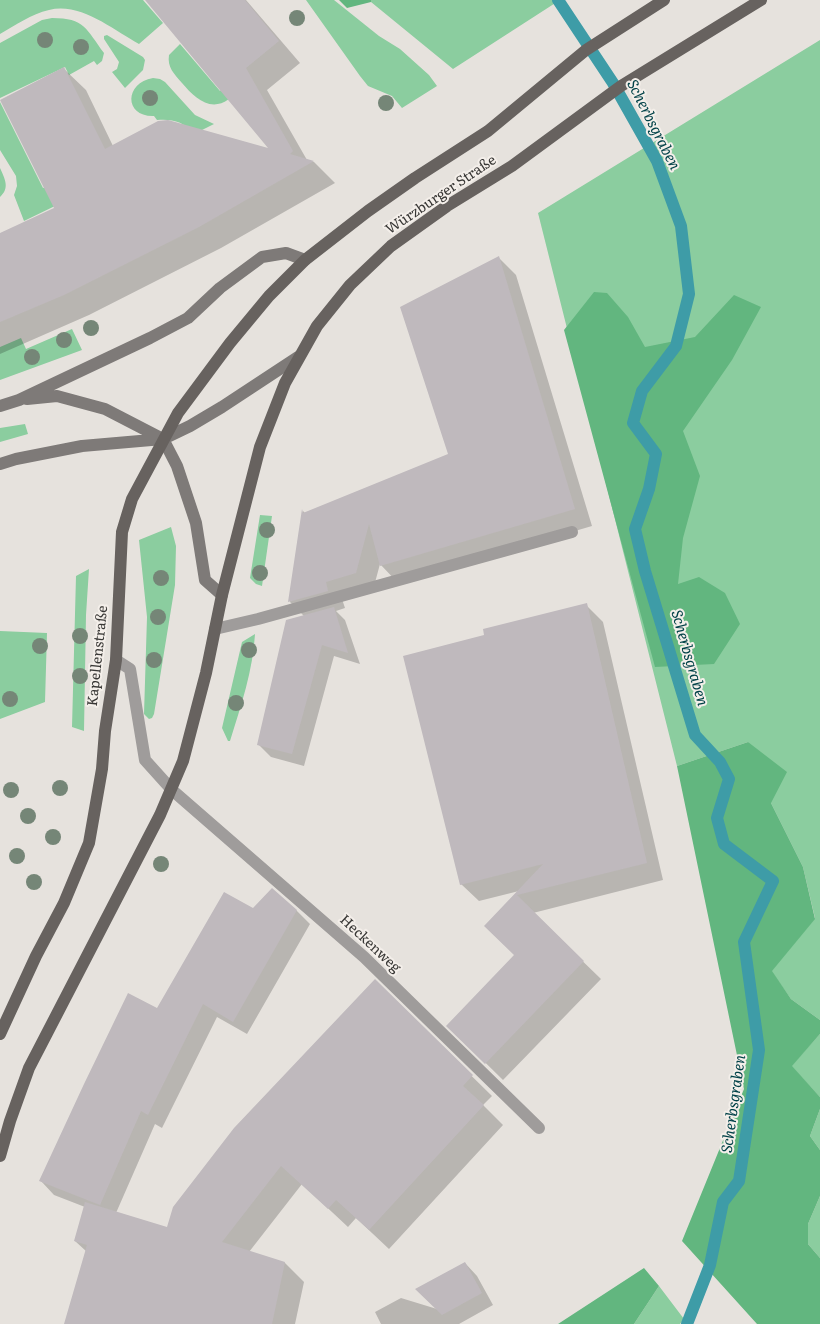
<!DOCTYPE html>
<html>
<head>
<meta charset="utf-8">
<style>
	body { margin:0 }
	canvas { display:block; background:#e6e2dd }
</style>
</head>
<body>
<canvas width="820" height="1324"></canvas>
<script>
const g = document.querySelector('canvas').getContext('2d');
g.lineJoin = 'round';
function fill(path, color) {
  g.fillStyle = color;
  g.fill(path, 'evenodd');
}
function trace(path, color, width, dash) {
  g.strokeStyle = color;
  g.lineWidth = width;
  g.lineCap = dash ? 'butt' : 'round';
  g.setLineDash(dash || []);
  g.stroke(path);
}
function label(font, color, halo, rows, align = 'center') {
  g.font = font + ' Literata,serif';
  g.lineWidth = 4;
  g.setLineDash([]);
  g.textBaseline = 'middle';
  g.strokeStyle = halo;
  g.fillStyle = color;
  for (const [text, x, y, turn = 0] of rows) {
    g.save();
    g.translate(x, y);
    g.rotate((+turn || 0) * Math.PI / 180);
    g.textAlign = isNaN(turn) ? turn : align;
    if (halo) g.strokeText(text, 0, 0);
    g.fillText(text, 0, 0);
    g.restore();
  }
}
fill(new Path2D(`
	M 0,0 L 143,0 L 163,23 L 139,44 C 113,30 81,2 49,10 C 31,14 16,25 0,34 Z
	M 306,0 L 334,0 L 379,36 L 400,49 L 429,75 L 437,86 L 402,108 L 392,96 L 368,86 L 360,76 Z
	M 371,0 L 560,0 L 453,69 L 371,2 Z
	M 52,18 C 85,18 86,29 104,53 L 102,61 L 97,65 L 94,61 L 69,75 L 65,67 L 0,98 L 0,43 L 42,20 Z
	M 107,35 L 143,57 L 145,60 L 143,70 L 125,88 L 112,72 L 117,69 L 119,62 L 104,39 L 104,36 Z
	M 820,40 L 820,1020 L 791,999 L 771,971 L 815,918 L 803,867 L 771,803 L 748,742 L 677,766 L 538,213 Z
	M 180,44 L 220,91 L 223,88 L 229,99 C 210,113 194,97 182,83 C 174,74 167,67 169,55 Z
	M 153,78 L 160,79 L 165,82 L 195,115 L 214,124 L 192,135 C 185,121 172,119 157,120 L 154,116 C 124,117 124,83 153,78 Z
	M 0,102 L 43,188 L 47,187 L 57,205 L 24,221 L 14,195 L 17,186 L 16,176 L 0,150 Z
	M 0,168 C 5,179 10,188 0,197 Z
	M 72,329 L 82,350 L 0,380 L 0,347 L 21,338 L 26,349 Z
	M 25,424 L 28,434 L 0,442 L 0,428 Z
	M 260,515 L 272,516 L 262,586 L 256,584 L 250,578 Z
	M 171,527 L 176,546 L 175,585 L 154,714 L 152,718 L 149,719 L 144,714 L 147,617 L 139,540 Z
	M 89,569 L 86,615 L 84,731 L 72,727 L 76,576 Z
	M 0,631 L 47,633 L 45,702 L 0,719 Z
	M 255,634 C 253,670 241,706 230,741 L 228,741 L 222,728 L 242,642 Z
	M 820,1034 L 820,1097 L 791,1066 Z
	M 820,1109 L 820,1150 L 810,1136 Z
	M 820,1196 L 820,1258 L 808,1244 L 808,1224 Z
	M 659,1286 L 684,1319 L 680,1324 L 634,1324 Z`), '#8bcd9f');
fill(new Path2D(`
	M 339,0 L 371,0 L 371,2 L 347,8 Z
	M 594,292 L 607,293 L 628,317 L 645,347 L 695,337 L 734,295 L 761,307 L 732,360 L 683,431 L 700,476 L 683,538 L 678,584 L 699,577 L 725,593 L 740,624 L 714,664 L 655,667 L 564,330 Z
	M 748,742 L 787,772 L 771,803 L 803,867 L 815,919 L 772,971 L 791,999 L 820,1020 L 820,1034 L 792,1066 L 820,1097 L 820,1109 L 810,1136 L 820,1150 L 820,1196 L 808,1224 L 808,1244 L 820,1258 L 820,1324 L 757,1324 L 682,1241 L 744,1089 L 677,766 Z
	M 644,1268 L 659,1286 L 634,1324 L 558,1324 Z`), '#62b67f');
fill(new Path2D(`
	M 147,0 L 246,0 L 300,63 L 267,90 L 307,160 L 314,162 L 335,183 L 221,248 L 89,315 L 0,354 L 0,235 L 56,209 L 64,69 L 86,90 L 113,146 L 272,150 Z
	M 499,258 L 516,275 L 592,526 L 398,583 L 380,564 L 373,590 L 342,599 L 345,608 L 336,611 L 345,620 L 360,664 L 334,656 L 304,766 L 271,757 L 258,744 L 304,616 L 290,602 L 303,511 L 305,513 L 449,455 Z
	M 586,605 L 603,622 L 663,880 L 533,913 L 601,979 L 503,1080 L 448,1026 L 516,956 L 486,926 L 519,891 L 479,901 L 461,884 L 486,636 Z
	M 253,910 L 296,910 L 310,924 L 247,1034 L 217,1017 L 162,1128 L 155,1124 L 116,1213 L 168,1228 L 375,981 L 492,1096 L 483,1105 L 503,1125 L 389,1249 L 356,1218 L 348,1227 L 302,1184 L 249,1252 L 285,1263 L 304,1282 L 295,1324 L 65,1324 L 87,1252 L 75,1241 L 85,1207 L 54,1195 L 41,1181 L 158,1010 Z
	M 465,1263 L 477,1276 L 493,1305 L 459,1324 L 381,1324 L 375,1312 L 401,1298 L 437,1309 Z`), '#0003');
trace(new Path2D(`
	M 558,0 L 613,83 L 657,161 L 681,226 L 689,294 L 676,346 L 642,391 L 633,423 L 656,454 L 649,489 L 635,529 L 645,571 L 695,735 L 720,762 L 729,779 L 717,818 L 724,844 L 773,881 L 744,942 L 759,1050 L 739,1181 L 723,1202 L 710,1265 L 687,1324`), '#3e9ca7', 12);
fill(new Path2D(`
	M 145,0 L 245,0 L 279,41 L 246,68 L 293,151 L 290,154 L 314,161 L 199,227 L 64,295 L 0,322 L 0,233 L 54,208 L 0,100 L 64,67 L 105,149 L 158,121 L 168,120 L 268,148 Z
	M 499,256 L 575,509 L 380,566 L 369,524 L 356,573 L 326,582 L 328,591 L 288,602 L 302,509 L 303,513 L 448,454 L 400,307 Z
	M 587,603 L 647,863 L 517,895 L 584,961 L 485,1064 L 446,1026 L 514,955 L 484,926 L 543,864 L 460,885 L 403,656 L 484,635 L 483,629 Z
	M 334,607 L 348,653 L 322,645 L 292,754 L 257,745 L 286,620 Z
	M 272,888 L 297,910 L 233,1022 L 203,1004 L 148,1115 L 141,1111 L 100,1205 L 39,1181 L 84,1084 L 128,993 L 157,1008 L 224,892 L 253,908 Z
	M 375,979 L 473,1075 L 463,1086 L 484,1105 L 369,1230 L 336,1200 L 328,1209 L 281,1166 L 222,1242 L 285,1262 L 272,1324 L 64,1324 L 87,1245 L 74,1241 L 85,1202 L 167,1227 L 173,1207 L 234,1128 Z
	M 465,1262 L 482,1293 L 442,1315 L 415,1289 Z`), '#bfb9bd');
trace(new Path2D(`
	M 215,629 L 258,619 L 572,532
	M 116,660 L 130,669 L 145,760 L 172,790 L 364,957 L 539,1128`), '#9f9c9b', 12);
trace(new Path2D(`
	M 27,399 L 57,396 L 105,409 L 163,439
	M 0,406 L 19,400 L 150,338 L 188,318 L 220,288 L 262,257 L 286,253 L 305,260
	M 163,439 L 177,466 L 196,523 L 205,580 L 222,595
	M 0,464 L 16,459 L 82,446 L 163,439 L 190,426 L 222,407 L 298,357`), '#7e7a78', 12);
trace(new Path2D(`
	M 0,1034 L 36,956 L 64,903 L 89,843 L 102,769 L 105,731 L 116,660 L 122,532 L 132,499 L 178,413 L 230,343 L 269,296 L 305,260 L 368,211 L 415,178 L 488,131 L 586,50 L 664,0
	M 0,1156 L 10,1121 L 29,1068 L 160,815 L 183,761 L 206,673 L 222,595 L 260,447 L 285,383 L 317,326 L 350,285 L 391,246 L 447,206 L 512,166 L 621,86 L 761,0`), '#67625f', 12);
g.fillStyle = '#758677';
for (const [x, y] of [
	[297,18],
	[45,40],
	[81,47],
	[150,98],
	[386,103],
	[91,328],
	[64,340],
	[32,357],
	[267,530],
	[260,573],
	[161,578],
	[158,617],
	[80,636],
	[40,646],
	[249,650],
	[154,660],
	[80,676],
	[10,699],
	[236,703],
	[60,788],
	[11,790],
	[28,816],
	[53,837],
	[17,856],
	[161,864],
	[34,882]
]) {
  g.beginPath();
  g.arc(x, y, 8, 0, 2 * Math.PI);
  g.fill();
}
label('14px', '#383735', '#f4efea', [
	["Würzburger Straße",441,195,-34],
	["Kapellenstraße",98,656,-84],
	["Heckenweg",370,944,43]
]);
label('italic 15px', '#024248', '#f4efea', [
	["Scherbsgraben",653,125,63],
	["Scherbsgraben",689,658,74],
	["Scherbsgraben",734,1104,-82]
]);
</script>
</body>
</html>
